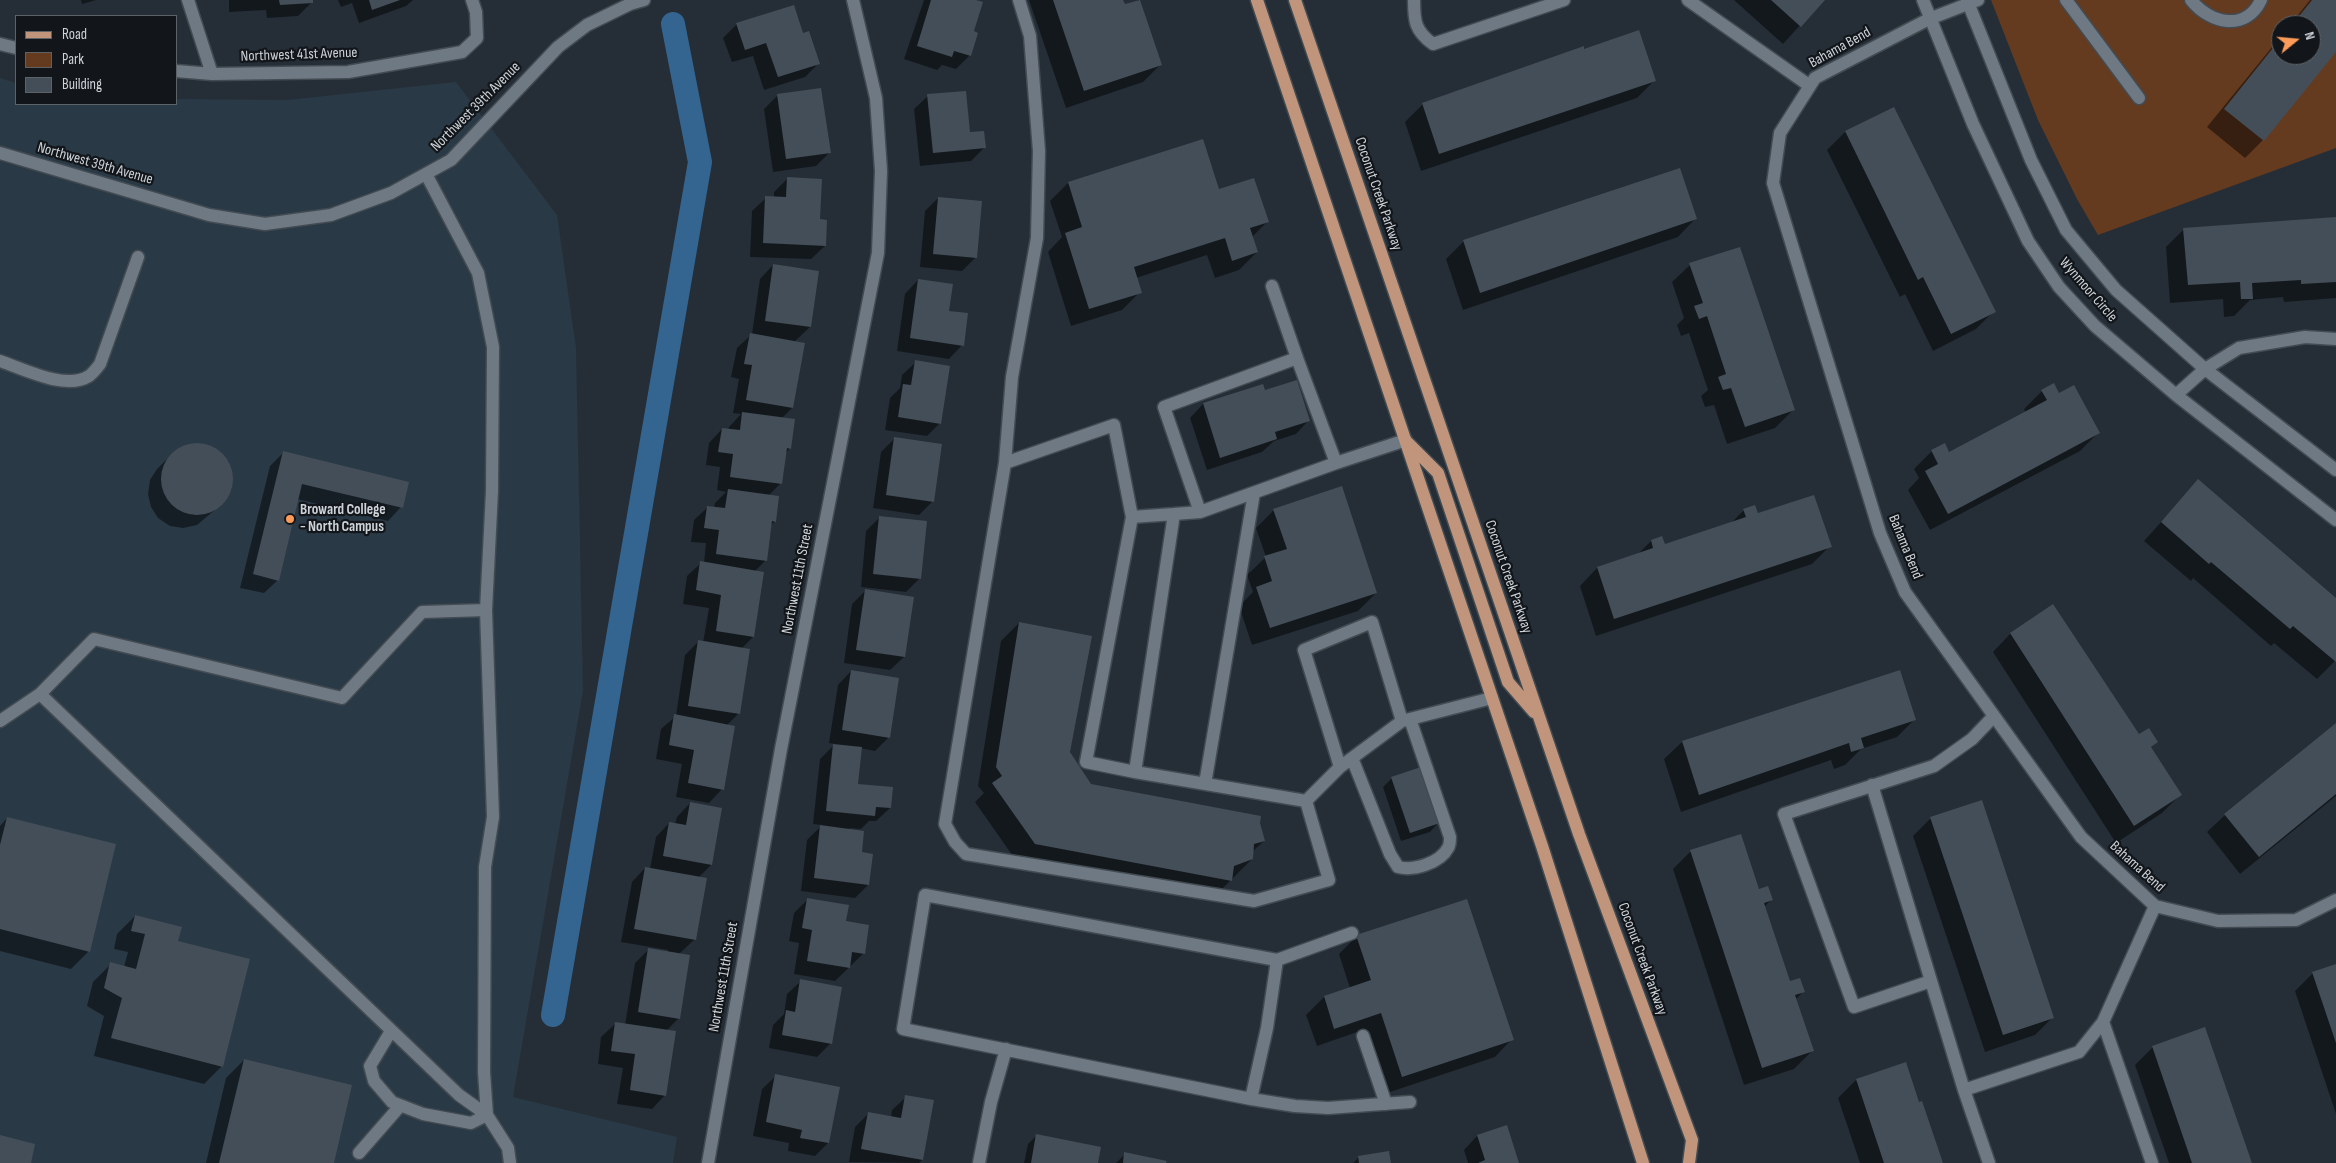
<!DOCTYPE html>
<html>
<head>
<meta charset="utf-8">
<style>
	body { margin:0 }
	#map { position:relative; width:2336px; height:1163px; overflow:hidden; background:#252e37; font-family:"Sofia Sans Condensed",sans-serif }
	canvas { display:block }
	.legend { position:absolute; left:15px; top:15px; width:162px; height:90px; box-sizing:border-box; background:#12161a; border:1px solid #5d6266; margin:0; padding:6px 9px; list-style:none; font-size:15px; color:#cdd3d9 }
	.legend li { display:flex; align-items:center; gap:10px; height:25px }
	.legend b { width:25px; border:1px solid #5d6266 }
	.north { position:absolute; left:2271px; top:15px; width:50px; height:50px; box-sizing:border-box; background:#12161a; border:1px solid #5d6266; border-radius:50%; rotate:73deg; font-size:14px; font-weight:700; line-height:20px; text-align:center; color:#cdd3d9 }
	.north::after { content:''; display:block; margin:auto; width:18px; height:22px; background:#fe9b58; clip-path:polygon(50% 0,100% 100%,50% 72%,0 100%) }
</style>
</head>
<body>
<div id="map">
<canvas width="2336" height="1163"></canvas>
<ul class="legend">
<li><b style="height:6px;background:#c0957b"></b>Road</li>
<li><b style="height:14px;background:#653b1f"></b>Park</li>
<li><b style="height:14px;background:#444e58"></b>Building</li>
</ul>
<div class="north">N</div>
</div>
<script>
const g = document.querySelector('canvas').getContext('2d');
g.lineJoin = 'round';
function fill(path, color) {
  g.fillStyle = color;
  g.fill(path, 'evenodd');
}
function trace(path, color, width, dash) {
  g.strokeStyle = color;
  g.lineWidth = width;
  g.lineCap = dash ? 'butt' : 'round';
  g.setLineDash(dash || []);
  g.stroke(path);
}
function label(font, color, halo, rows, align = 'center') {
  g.font = font + ' "Sofia Sans Condensed",sans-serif';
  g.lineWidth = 4.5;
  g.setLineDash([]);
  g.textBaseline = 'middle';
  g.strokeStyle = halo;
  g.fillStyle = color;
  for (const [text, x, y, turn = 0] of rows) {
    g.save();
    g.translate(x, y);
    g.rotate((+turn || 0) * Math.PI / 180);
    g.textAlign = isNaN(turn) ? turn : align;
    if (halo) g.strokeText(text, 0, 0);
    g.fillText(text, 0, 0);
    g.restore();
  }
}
fill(new Path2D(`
	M 0,78 L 16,83 L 16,104 L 176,104 L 176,99 L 287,100 L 456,82 L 557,215 L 576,348 L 583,691 L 513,1097 L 677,1137 L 673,1163 L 0,1163 Z`), '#2a3946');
fill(new Path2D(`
	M 1991,0 L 2336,0 L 2336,148 L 2098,235 L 2077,199 L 2038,120 ZM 2281,25 L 2311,25 L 2311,55 L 2281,55 Z`), '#653b1f');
fill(new Path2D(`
	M 81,0 L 96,0 L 82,4 Z
	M 229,0 L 312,0 L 312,2 L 298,16 L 267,18 L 266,10 L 229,12 Z
	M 338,0 L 413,0 L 406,6 L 359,23 L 352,3 L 341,7 Z
	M 924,0 L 971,0 L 972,32 L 976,34 L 969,56 L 956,69 L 942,65 L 937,70 L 904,59 Z
	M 1029,0 L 1122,0 L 1161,64 L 1143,82 L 1066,108 Z
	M 1734,0 L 1823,0 L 1783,44 Z
	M 2310,0 L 2336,0 L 2336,50 L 2263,140 L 2245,158 L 2207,127 L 2281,36 L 2281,55 L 2311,55 L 2311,25 L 2290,25 Z
	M 737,24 L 818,64 L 805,77 L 764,90 L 753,56 L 732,62 L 723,38 Z
	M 1583,48 L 1584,50 L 1655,80 L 1637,98 L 1421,171 L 1405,122 L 1423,104 Z
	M 777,96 L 829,153 L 816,166 L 773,172 L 764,109 Z
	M 928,96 L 985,147 L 971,161 L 920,166 L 914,109 Z
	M 1894,108 L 1994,311 L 1976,329 L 1933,351 L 1905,294 L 1900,297 L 1827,150 L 1845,132 Z
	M 1202,141 L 1218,191 L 1267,222 L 1252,237 L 1257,252 L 1239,270 L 1215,278 L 1207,255 L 1136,278 L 1140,292 L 1122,310 L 1071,326 L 1048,252 L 1062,237 L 1050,201 L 1068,183 Z
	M 788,178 L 819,221 L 825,246 L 811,259 L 750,257 L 752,211 L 766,198 L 774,198 L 774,192 Z
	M 938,198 L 975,258 L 962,271 L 920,267 L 925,211 Z
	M 2336,218 L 2336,298 L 2284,302 L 2283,297 L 2250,300 L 2234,316 L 2224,317 L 2223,299 L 2170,303 L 2166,247 L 2184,229 Z
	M 1695,219 L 1678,237 L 1463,310 L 1446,259 L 1464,241 Z
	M 773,265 L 810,327 L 794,342 L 792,408 L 782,418 L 790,448 L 785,454 L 781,483 L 769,495 L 775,521 L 770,526 L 766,560 L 754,572 L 753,637 L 741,649 L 739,713 L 727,725 L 722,789 L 709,803 L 676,797 L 682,764 L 656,759 L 661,729 L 676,716 L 685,655 L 698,642 L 703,643 L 709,608 L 683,604 L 687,576 L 701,563 L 704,563 L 706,543 L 691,542 L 694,520 L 708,507 L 714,508 L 715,503 L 726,492 L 717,490 L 720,467 L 706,465 L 709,443 L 722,429 L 728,430 L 729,427 L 741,414 L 733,413 L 739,379 L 731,377 L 737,348 L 752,334 L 760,279 Z
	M 1690,265 L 1793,410 L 1775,428 L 1727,444 L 1714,405 L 1705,407 L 1701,396 L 1708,390 L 1689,333 L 1681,336 L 1677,325 L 1684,318 L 1672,282 Z
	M 918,280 L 948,312 L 962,345 L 949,359 L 897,351 L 905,294 Z
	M 916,362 L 940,423 L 927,436 L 885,430 L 890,398 L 900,388 L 902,375 Z
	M 1262,385 L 1265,392 L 1309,420 L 1296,434 L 1274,441 L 1262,452 L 1207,470 L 1190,418 L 1203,404 Z
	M 2042,391 L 2058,395 L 2098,433 L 2080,451 L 1930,530 L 1908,490 L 1919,478 L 1914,469 L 1932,451 L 1949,454 L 2026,413 L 2024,409 Z
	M 895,438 L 933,501 L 919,515 L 873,508 L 881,452 Z
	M 194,444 L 207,445 L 219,451 L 228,461 L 232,475 L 231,490 L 223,503 L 197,525 L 183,528 L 170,526 L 158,518 L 151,507 L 148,494 L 150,480 L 157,469 L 171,455 L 182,447 Z
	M 283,453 L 401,507 L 388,521 L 297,499 L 278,580 L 264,593 L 240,588 L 270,466 Z
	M 2198,481 L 2336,599 L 2336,660 L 2317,679 L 2274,643 L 2271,646 L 2193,578 L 2191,581 L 2144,541 Z
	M 1274,510 L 1376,593 L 1358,611 L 1252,645 L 1239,606 L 1253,592 L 1247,575 L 1266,557 L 1256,528 Z
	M 1744,510 L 1830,546 L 1812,564 L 1596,636 L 1580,586 L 1597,568 L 1637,555 L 1651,541 L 1665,546 L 1730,524 Z
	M 879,518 L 920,578 L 906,592 L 861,587 L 866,531 Z
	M 866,590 L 904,657 L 890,670 L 844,663 L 852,604 Z
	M 2053,606 L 2138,736 L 2157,742 L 2150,748 L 2180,795 L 2162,813 L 2116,843 L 1993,652 L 2010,634 Z
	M 1019,623 L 1069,753 L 1090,785 L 1258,823 L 1264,841 L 1252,852 L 1252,859 L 1213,898 L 1017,862 L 975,802 L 984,793 L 978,786 L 1001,641 Z
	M 851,671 L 889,737 L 875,751 L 860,748 L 857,785 L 890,808 L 876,821 L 869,821 L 861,829 L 849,828 L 860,853 L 868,885 L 855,898 L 801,891 L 807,840 L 822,825 L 813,824 L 820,759 L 835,744 L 829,743 L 838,685 Z
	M 1915,719 L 1897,737 L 1861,749 L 1845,765 L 1834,769 L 1831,760 L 1681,812 L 1664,759 L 1682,742 Z
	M 2336,725 L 2336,796 L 2240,874 L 2207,832 L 2225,815 Z
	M 1392,778 L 1438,823 L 1430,832 L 1401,841 L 1383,787 Z
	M 1981,802 L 2053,1017 L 2035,1035 L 1985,1052 L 1913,836 L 1930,819 Z
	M 690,803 L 711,865 L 698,878 L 695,939 L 679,954 L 679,1018 L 666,1031 L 665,1095 L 652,1109 L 617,1104 L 623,1068 L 598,1064 L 601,1037 L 615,1024 L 625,1025 L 635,963 L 648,950 L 668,953 L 668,950 L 621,942 L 632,882 L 645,868 L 650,869 L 656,837 L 669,823 L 675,824 L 677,817 Z
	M 7,818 L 89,951 L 71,969 L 0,951 L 0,826 Z
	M 1691,851 L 1771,900 L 1764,907 L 1789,983 L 1803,992 L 1795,1000 L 1812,1051 L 1794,1069 L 1744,1085 L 1673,869 Z
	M 807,900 L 845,922 L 864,953 L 835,981 L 794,974 L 799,943 L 789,941 L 794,913 Z
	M 135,916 L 177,942 L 222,1066 L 204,1084 L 94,1056 L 104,1016 L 87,1006 L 93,982 L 111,964 L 124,967 L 128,952 L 114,949 L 117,934 Z
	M 1357,936 L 1512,1039 L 1495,1057 L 1384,1094 L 1363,1030 L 1317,1046 L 1306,1015 L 1324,997 L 1350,988 L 1339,954 Z
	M 2336,965 L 2336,1114 L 2295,991 L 2313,973 Z
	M 801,981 L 831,1043 L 817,1057 L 769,1048 L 773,1025 L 784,1014 L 787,994 Z
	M 2153,1047 L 2251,1163 L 2169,1163 L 2135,1065 Z
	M 244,1060 L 332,1163 L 206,1163 L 226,1078 Z
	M 776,1076 L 828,1143 L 815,1156 L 788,1151 L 789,1143 L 753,1136 L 762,1089 Z
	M 1856,1080 L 1941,1163 L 1860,1163 L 1838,1098 Z
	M 906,1097 L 922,1160 L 919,1163 L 849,1162 L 855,1127 L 868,1114 L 891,1118 L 892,1110 Z
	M 1037,1135 L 1097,1163 L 1024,1163 L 1028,1144 Z
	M 1477,1136 L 1518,1163 L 1468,1163 L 1464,1150 Z
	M 1125,1154 L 1165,1163 L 1116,1163 Z
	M 1359,1157 L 1390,1163 L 1353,1163 Z`), '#0007');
trace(new Path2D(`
	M 553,1015 L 700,162 L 673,24`), '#346590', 24);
fill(new Path2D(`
	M 279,0 L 313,0 L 313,3 L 280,5 Z
	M 369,0 L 400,0 L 372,10 Z
	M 931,0 L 976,0 L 983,2 L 974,31 L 978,33 L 971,56 L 954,51 L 952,57 L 917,46 Z
	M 1053,0 L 1123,0 L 1125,4 L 1140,0 L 1162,65 L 1084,91 Z
	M 1771,0 L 1825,0 L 1801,27 Z
	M 2312,0 L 2336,0 L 2336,52 L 2264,141 L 2224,109 L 2281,38 L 2281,55 L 2311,55 L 2311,25 L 2292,25 Z
	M 794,5 L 803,33 L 809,31 L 820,64 L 778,77 L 766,43 L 745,50 L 736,23 Z
	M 1639,30 L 1656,81 L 1439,154 L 1422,103 L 1584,46 L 1584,49 Z
	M 821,88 L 831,153 L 786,159 L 777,94 Z
	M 966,91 L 970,132 L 984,131 L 986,148 L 933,153 L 927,94 Z
	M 1894,107 L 1996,312 L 1951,334 L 1923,277 L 1918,280 L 1845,131 Z
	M 1203,139 L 1219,189 L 1254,178 L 1269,222 L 1250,228 L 1258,252 L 1232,261 L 1225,238 L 1134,267 L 1142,293 L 1089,309 L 1065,233 L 1082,227 L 1068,182 Z
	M 1680,168 L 1697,219 L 1480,293 L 1463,240 Z
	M 787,177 L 822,179 L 820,219 L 827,220 L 826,246 L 763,243 L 765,196 L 786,197 Z
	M 938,197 L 982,201 L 977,258 L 933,254 Z
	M 2336,217 L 2336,282 L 2301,284 L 2301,280 L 2252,283 L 2253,299 L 2241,299 L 2240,282 L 2188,285 L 2183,228 Z
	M 1740,247 L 1795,410 L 1745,427 L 1731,388 L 1723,390 L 1718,377 L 1726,374 L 1707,316 L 1699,319 L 1694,306 L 1703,303 L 1689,263 Z
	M 773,264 L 819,271 L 811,327 L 765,321 Z
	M 918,279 L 953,284 L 949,311 L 968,313 L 964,346 L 910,338 Z
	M 750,333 L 805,343 L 793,408 L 746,400 L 752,365 L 744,364 Z
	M 915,360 L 950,366 L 941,424 L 898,417 L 903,384 L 911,385 Z
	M 1297,380 L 1310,421 L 1275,432 L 1277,439 L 1220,458 L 1203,403 L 1263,384 L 1265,390 Z
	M 2054,383 L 2059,393 L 2074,385 L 2100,433 L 1948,514 L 1925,471 L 1938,464 L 1931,450 L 1945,443 L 1949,452 L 2047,400 L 2041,390 Z
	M 742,412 L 795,419 L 791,449 L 787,448 L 782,484 L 730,477 L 733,454 L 718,452 L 722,428 L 740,430 Z
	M 894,437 L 942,444 L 934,502 L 886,495 Z
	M161 479a36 36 0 1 1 72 0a36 36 0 1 1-72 0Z
	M 283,451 L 409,482 L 403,508 L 302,484 L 279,581 L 253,574 Z
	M 2198,479 L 2336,598 L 2336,662 L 2293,626 L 2290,629 L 2211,562 L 2209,564 L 2161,522 Z
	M 1342,486 L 1377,593 L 1270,628 L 1256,587 L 1272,581 L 1264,556 L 1287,549 L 1273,509 Z
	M 728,489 L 779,496 L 776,522 L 772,521 L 767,561 L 716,554 L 719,530 L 704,528 L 707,506 L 725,508 Z
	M 1814,495 L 1832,547 L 1614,619 L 1597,567 L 1653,548 L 1651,540 L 1662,536 L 1665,544 L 1746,517 L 1743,509 L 1755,505 L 1758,513 Z
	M 879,516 L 927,521 L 921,579 L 873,574 Z
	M 700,561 L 764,572 L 754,637 L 716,631 L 721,595 L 696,590 Z
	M 865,589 L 914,597 L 905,657 L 856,650 Z
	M 2053,604 L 2139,734 L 2149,728 L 2158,742 L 2151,747 L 2182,795 L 2134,826 L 2010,633 Z
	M 1019,622 L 1092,636 L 1070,752 L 1091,784 L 1261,816 L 1260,823 L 1265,841 L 1254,844 L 1253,859 L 1234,866 L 1232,881 L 1035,844 L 992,783 L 1002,776 L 996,767 Z
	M 698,640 L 750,649 L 740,714 L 688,706 Z
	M 851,670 L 899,678 L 890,738 L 842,730 Z
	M 1900,670 L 1916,720 L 1861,738 L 1864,748 L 1851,752 L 1849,743 L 1699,795 L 1682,741 Z
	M 674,714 L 735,726 L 724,790 L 688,783 L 694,750 L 669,745 Z
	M 2336,723 L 2336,794 L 2259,857 L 2224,814 Z
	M 833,744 L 862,747 L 858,784 L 893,787 L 891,808 L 876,807 L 875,816 L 826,811 Z
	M 1421,767 L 1440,823 L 1410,833 L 1391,777 Z
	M 1982,800 L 2054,1018 L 2003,1035 L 1930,817 Z
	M 690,802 L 722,808 L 712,865 L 663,856 L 669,822 L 686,825 Z
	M 7,817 L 116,844 L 90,952 L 0,929 L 0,845 Z
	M 820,825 L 864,831 L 862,852 L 873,854 L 869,885 L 814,878 Z
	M 1741,834 L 1759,889 L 1768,886 L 1773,900 L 1764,903 L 1790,981 L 1800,978 L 1805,992 L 1795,995 L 1814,1051 L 1762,1068 L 1690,850 Z
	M 645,867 L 707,878 L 696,940 L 634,929 Z
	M 807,898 L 849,905 L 846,921 L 869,925 L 865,954 L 852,952 L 850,968 L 807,961 L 812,930 L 802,928 Z
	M 1467,899 L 1514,1040 L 1402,1077 L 1381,1013 L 1334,1029 L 1324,996 L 1371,980 L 1356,935 Z
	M 135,915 L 182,927 L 178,941 L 250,959 L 223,1067 L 111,1038 L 122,998 L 104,988 L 110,962 L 136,969 L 145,934 L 131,931 Z
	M 648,948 L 690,955 L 680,1019 L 638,1012 Z
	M 2336,964 L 2336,1043 L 2312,972 Z
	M 800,979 L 842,987 L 832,1044 L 782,1035 L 786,1010 L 795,1012 Z
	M 615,1022 L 676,1031 L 666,1096 L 630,1090 L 635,1054 L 611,1051 Z
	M 2205,1027 L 2252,1163 L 2192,1163 L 2152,1046 Z
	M 244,1059 L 352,1085 L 334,1163 L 219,1163 Z
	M 1906,1062 L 1919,1102 L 1922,1101 L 1943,1163 L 1884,1163 L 1856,1079 Z
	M 775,1074 L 840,1087 L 829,1143 L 800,1138 L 802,1130 L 766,1122 Z
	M 905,1095 L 934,1100 L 923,1160 L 861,1149 L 868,1112 L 901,1118 Z
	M 1507,1125 L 1519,1163 L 1478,1163 L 1485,1160 L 1477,1135 Z
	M 1036,1134 L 1101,1147 L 1098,1163 L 1031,1163 Z
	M 0,1135 L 35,1144 L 31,1163 L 0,1163 Z
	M 1389,1151 L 1391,1163 L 1359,1163 L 1358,1156 Z
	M 1124,1152 L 1167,1161 L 1166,1163 L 1123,1163 Z`), '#444e58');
const minor = new Path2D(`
	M 188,0 L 212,74
	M 1414,0 C 1414,21 1415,31 1433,44 L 1564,0
	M 1688,0 L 1810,86
	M 1923,0 L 1973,124 L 2028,241 L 2059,287 L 2095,326 L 2176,395 L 2336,520
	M 1967,0 L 2031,160 L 2066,230 L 2116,290 L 2205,369 L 2336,470
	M 1978,0 L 1929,19 L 1815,78 L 1780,133 L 1773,183 L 1880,533 L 1905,592 L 2081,837 L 2155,906 L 2218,921 L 2296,920 L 2336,900
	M 2066,0 L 2139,98
	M 2191,0 C 2210,24 2246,32 2261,0
	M 0,44 L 16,48
	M 176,71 L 212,74 L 348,72 L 462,52 L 477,38 L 476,12 L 472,0
	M 0,153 L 209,215 L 265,224 L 331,215 L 391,193 L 451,160 L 558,47 L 587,25 L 630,4 L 644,0
	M 426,174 L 478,273 L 493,347 L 492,491 L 486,610 L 493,817 L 485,867 L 484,1072 L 487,1115 L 508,1148 L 510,1163
	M 1272,286 L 1297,358
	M 0,361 C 24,369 66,391 89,376 C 93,373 97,368 100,364 L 138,257
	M 2176,395 L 2205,369 L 2239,348 L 2305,337 L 2336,339
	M 1005,463 L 1012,377 L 1037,238 L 1039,151 L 1030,36 L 1019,0
	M 1200,512 L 1164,407 L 1297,358 L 1336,463
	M 1174,514 L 1200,512 L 1336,463 L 1406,440
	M 1132,517 L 1114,425 L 1005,463 L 945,824 L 955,842 L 966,854 L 1254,901 L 1329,880 L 1306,801
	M 40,694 L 459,1095 L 487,1115 L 471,1123 L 423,1114 L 392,1102 L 374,1081 L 370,1066 L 391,1031
	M 0,721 L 40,694 L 94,639 L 342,698 L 422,612 L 486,610
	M 1352,758 L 1390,854 L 1398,867 C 1414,871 1440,863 1448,848 C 1450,845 1450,840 1450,837 L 1410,719
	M 1340,767 L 1304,650 L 1372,622 L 1402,721
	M 1135,772 L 1086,762 L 1132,517 L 1174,514 L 1135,772 L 1306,801 L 1340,767 L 1402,721 L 1492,698
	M 1205,784 L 1254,493
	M 1872,785 L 1931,981 L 1854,1007 L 1784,814 L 1934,766 L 1972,739 L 1994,716
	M 925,895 L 1277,960 L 1267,1028 L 1251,1099 L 903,1029 Z
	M 1277,960 L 1352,933
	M 1931,981 L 1964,1090 L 2079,1052 L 2103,1022 L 2155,906
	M 2103,1022 L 2152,1163
	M 1363,1036 L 1386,1104
	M 1964,1090 L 1989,1163
	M 1251,1099 L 1295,1106 L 1328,1108 L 1410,1102
	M 359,1153 L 400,1106
	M 708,1163 L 781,749 L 878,253 L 881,171 L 876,98 L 853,0
	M 979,1163 L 991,1102 L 1006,1049`);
const major = new Path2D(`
	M 1257,0 L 1542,846 L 1643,1163
	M 1295,0 L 1579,834 L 1692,1140 L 1689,1163
	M 1408,443 L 1438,473 L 1508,682 L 1534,712`);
trace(minor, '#434b52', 15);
trace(major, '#434b52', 15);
trace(minor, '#6f7984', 12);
trace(major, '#c0957b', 12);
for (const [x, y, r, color] of [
	[290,519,5,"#fe9b58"]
]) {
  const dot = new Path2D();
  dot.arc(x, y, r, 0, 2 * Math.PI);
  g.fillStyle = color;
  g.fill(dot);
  trace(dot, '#12161a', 2);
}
label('15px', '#cdd3d9', '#12161a', [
	["Bahama Bend",1840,48,-29],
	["Northwest 41st Avenue",299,55,-2],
	["Northwest 39th Avenue",476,107,-45],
	["Northwest 39th Avenue",95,164,16],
	["Coconut Creek Parkway",1378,194,71],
	["Wynmoor Circle",2088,290,49],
	["Bahama Bend",1905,547,68],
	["Coconut Creek Parkway",1508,577,71],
	["Northwest 11th Street",798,579,-79],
	["Bahama Bend",2137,867,42],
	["Coconut Creek Parkway",1642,959,70],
	["Northwest 11th Street",724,977,-80]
]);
label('bold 15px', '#cdd3d9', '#12161a', [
	["Broward College",300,510],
	["- North Campus",300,527]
], 'left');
</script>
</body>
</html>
